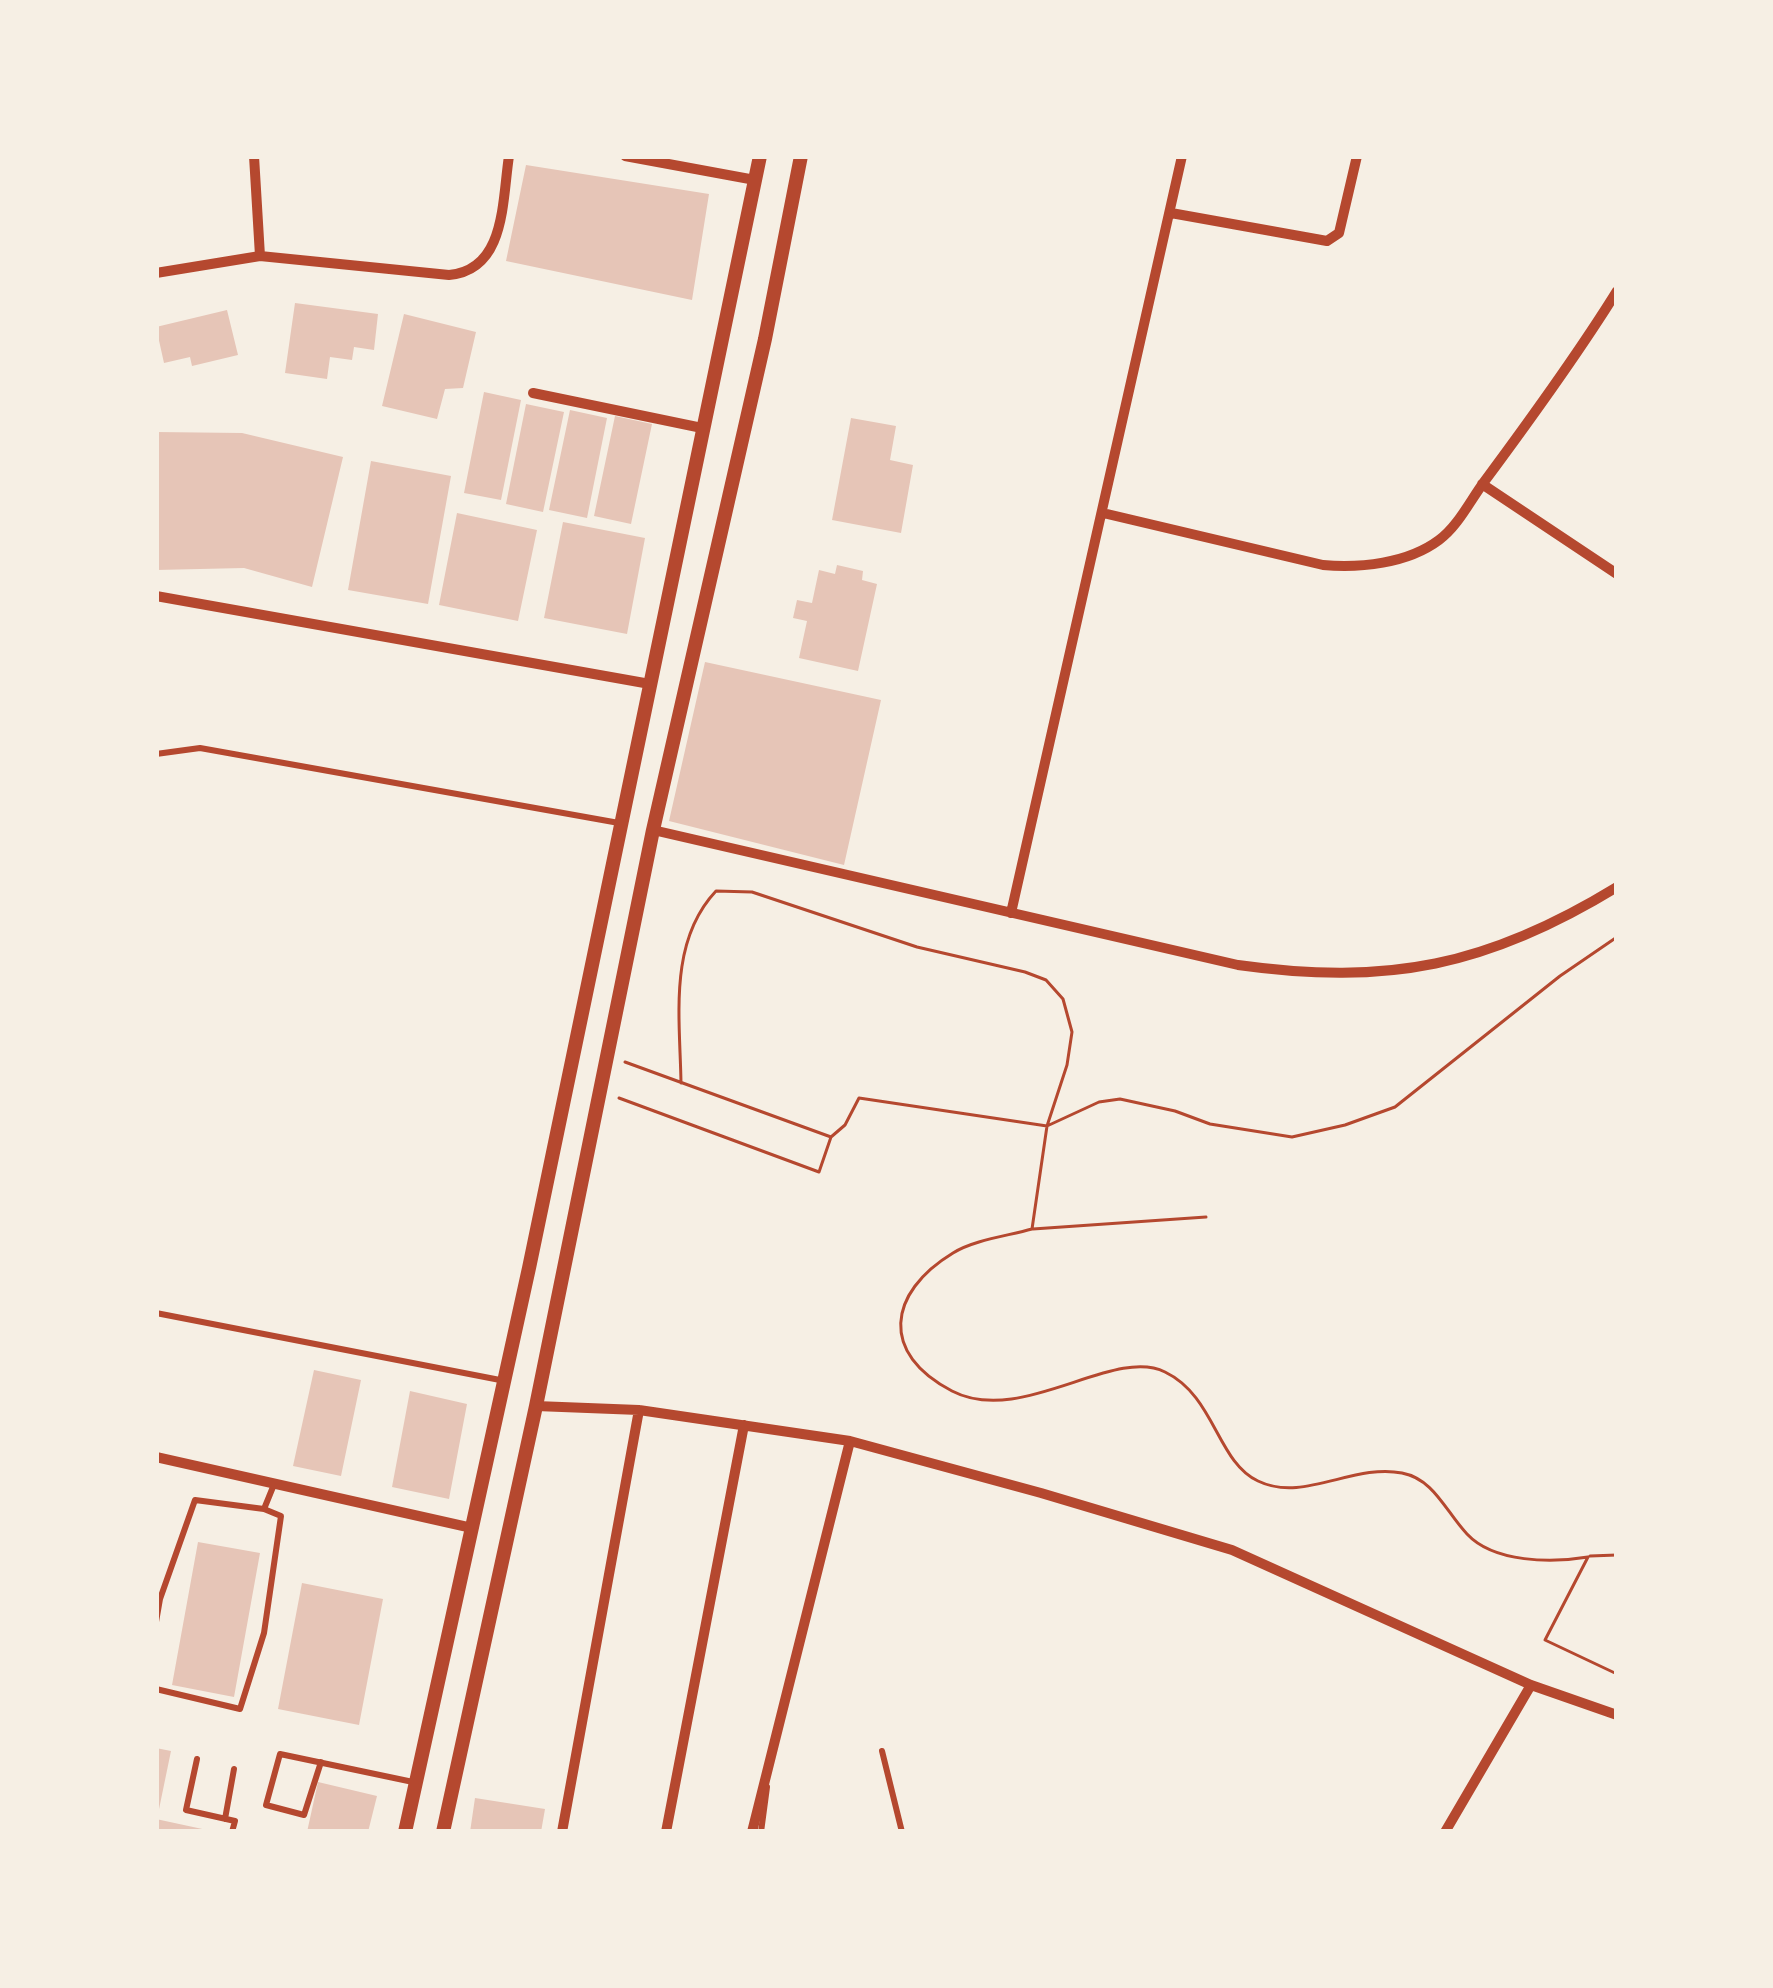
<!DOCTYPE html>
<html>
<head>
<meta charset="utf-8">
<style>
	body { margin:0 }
	#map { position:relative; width:1773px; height:1988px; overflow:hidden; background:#f6efe4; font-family:Roboto,sans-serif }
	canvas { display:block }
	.frame { position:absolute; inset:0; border:159px solid #f6efe4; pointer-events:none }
</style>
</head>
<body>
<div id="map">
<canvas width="1773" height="1988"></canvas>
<div class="frame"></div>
</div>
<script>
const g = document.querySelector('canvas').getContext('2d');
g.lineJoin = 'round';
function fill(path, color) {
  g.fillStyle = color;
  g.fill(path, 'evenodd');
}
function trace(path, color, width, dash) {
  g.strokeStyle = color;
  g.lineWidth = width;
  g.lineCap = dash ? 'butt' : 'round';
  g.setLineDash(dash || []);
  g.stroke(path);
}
fill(new Path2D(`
	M 526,165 L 709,194 L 692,300 L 506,261 Z
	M 295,303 L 378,314 L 374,350 L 354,347 L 352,360 L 330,357 L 327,379 L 285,373 Z
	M 227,310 L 238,355 L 192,366 L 190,357 L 164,363 L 156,327 Z
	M 404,314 L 476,332 L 463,388 L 445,389 L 437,419 L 382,406 Z
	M 484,392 L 521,400 L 501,500 L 464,493 Z
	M 526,404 L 564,412 L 543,512 L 506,504 Z
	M 570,410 L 607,418 L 587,518 L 549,510 Z
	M 615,416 L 652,424 L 631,524 L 594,516 Z
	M 851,418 L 896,426 L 890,460 L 913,465 L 901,533 L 832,520 Z
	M 156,432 L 242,433 L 343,457 L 312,587 L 244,568 L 156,570 Z
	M 371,461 L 451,476 L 428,604 L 348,590 Z
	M 457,513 L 537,530 L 518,621 L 439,605 Z
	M 563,522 L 645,538 L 627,634 L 544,618 Z
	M 837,565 L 863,571 L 862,580 L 877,584 L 858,671 L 799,658 L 807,621 L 793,618 L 797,600 L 812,603 L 819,570 L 835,574 Z
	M 705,662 L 881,700 L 844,865 L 669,821 Z
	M 314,1370 L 361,1380 L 341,1476 L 293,1466 Z
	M 410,1391 L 467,1404 L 449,1499 L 392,1487 Z
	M 198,1542 L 260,1553 L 234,1697 L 172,1685 Z
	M 302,1583 L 383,1599 L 359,1725 L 278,1709 Z
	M 156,1748 L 171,1751 L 158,1814 L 156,1814 Z
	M 318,1782 L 377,1796 L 368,1832 L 307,1832 Z
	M 475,1798 L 545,1809 L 541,1832 L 470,1832 Z
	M 156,1819 L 207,1830 L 207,1832 L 156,1832 Z`), '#e6c5b7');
trace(new Path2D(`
	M 681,1083 C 680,1018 668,942 716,891 L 752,892 L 917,947 L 1025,972 L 1046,980 L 1063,999 L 1072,1032 L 1067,1065 L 1047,1126 L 1032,1229 C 1007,1236 974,1240 953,1253 C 887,1293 880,1354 952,1391 C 1021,1427 1113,1346 1165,1372 C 1215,1396 1217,1462 1258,1481 C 1303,1503 1354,1463 1402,1473 C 1434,1479 1446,1512 1467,1534 C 1494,1563 1552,1563 1588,1557 L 1545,1640 L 1617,1674
	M 619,1098 L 819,1172 L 831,1137 L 625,1062
	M 831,1137 L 845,1125 L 859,1098 L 1047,1126 L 1099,1102 L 1120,1099 L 1175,1111 L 1210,1124 L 1292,1137 L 1345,1125 L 1395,1107 L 1560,976 L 1617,937
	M 1033,1229 L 1206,1217
	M 1590,1556 L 1617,1555`), '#b5482f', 3);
trace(new Path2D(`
	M 156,754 L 200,748 L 619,823
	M 156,1313 L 500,1380
	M 156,1622 L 160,1599 L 195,1500 L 264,1509
	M 156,1689 L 240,1709 L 264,1633 L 281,1516 L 264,1509 L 275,1482
	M 882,1751 L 902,1832
	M 197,1759 L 186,1810 L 235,1821 L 232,1832
	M 321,1762 L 304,1815 L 266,1805 L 280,1754 L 413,1782
	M 225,1819 L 234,1769
	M 761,1832 L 767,1787`), '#b5482f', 6);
trace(new Path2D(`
	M 254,156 L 260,256
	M 625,156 L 755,180
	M 1171,213 L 1327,241 L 1339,233 L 1357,156
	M 156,273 L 260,256 L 449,275 C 506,270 502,201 509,156
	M 533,393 L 702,428
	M 1482,484 L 1617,574
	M 1103,513 L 1323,565 C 1360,568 1407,564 1439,540 C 1458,526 1470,501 1484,482 C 1530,420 1576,357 1617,291
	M 156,596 L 650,684
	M 653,830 L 1238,965 C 1388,986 1488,966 1617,887
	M 1011,913 L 1182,156
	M 536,1406 L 639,1410 L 850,1441 L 1041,1493 L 1232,1550 L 1531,1685 L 1617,1715
	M 156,1457 L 472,1528
	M 562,1832 L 639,1410
	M 666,1832 L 744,1425
	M 752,1832 L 850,1441
	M 1445,1832 L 1531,1685`), '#b5482f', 10);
trace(new Path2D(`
	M 405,1832 L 529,1268 L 760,156
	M 443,1832 L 536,1406 L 653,830 L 765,339 L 801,156`), '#b5482f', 14);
</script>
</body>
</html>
